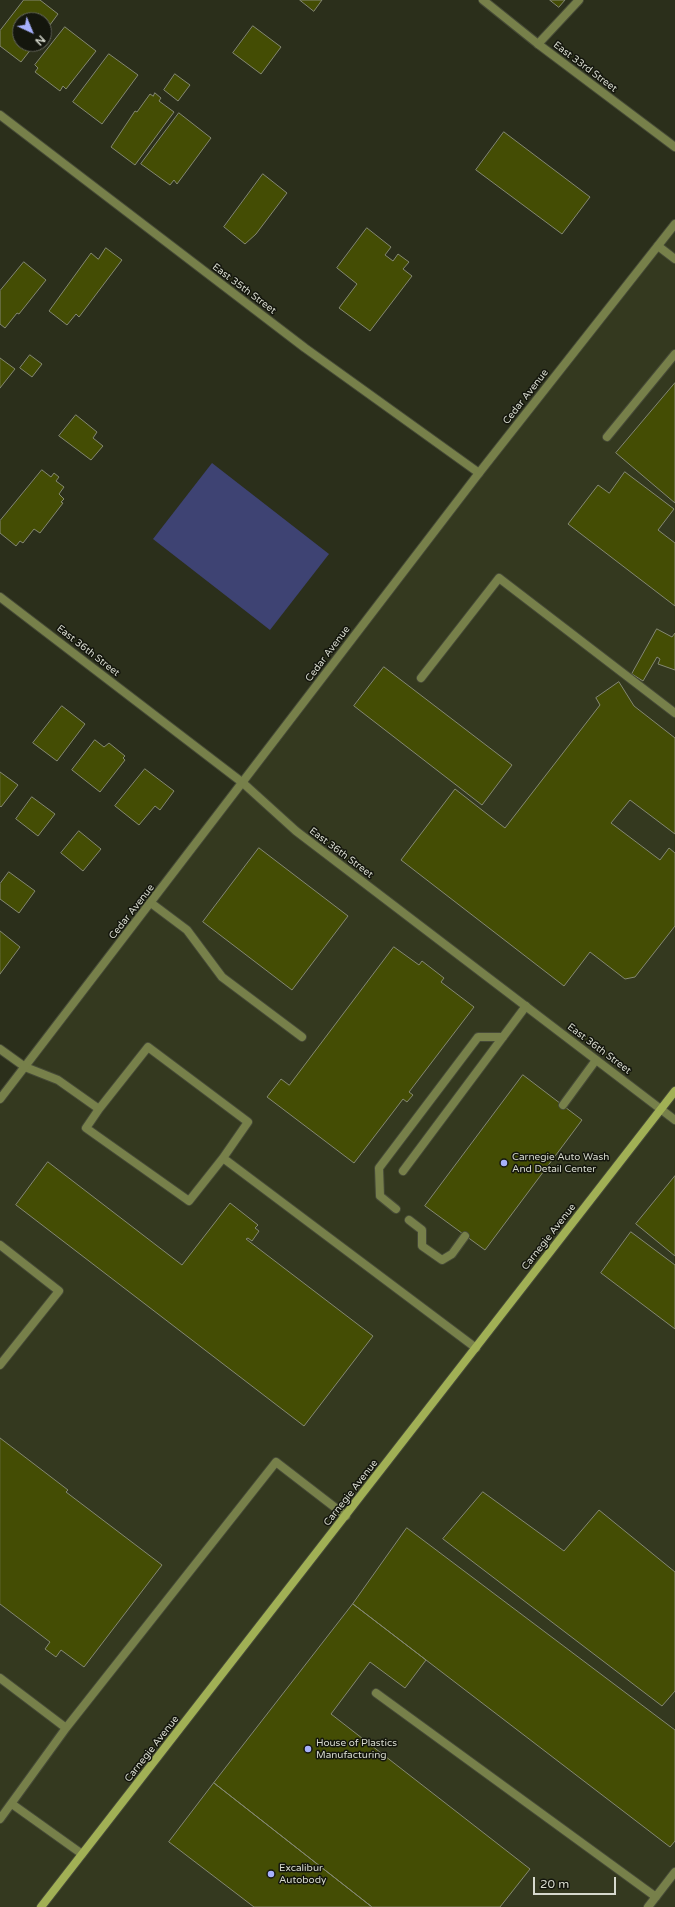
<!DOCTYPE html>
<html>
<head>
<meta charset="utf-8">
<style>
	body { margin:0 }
	#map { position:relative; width:675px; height:1907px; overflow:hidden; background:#2b2f1b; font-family:"Varela Round",sans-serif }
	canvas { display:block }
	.north { position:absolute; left:12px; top:12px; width:40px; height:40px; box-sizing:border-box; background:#14160d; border:1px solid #62645a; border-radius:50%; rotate:136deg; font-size:11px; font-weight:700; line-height:16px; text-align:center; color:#d6d9cd }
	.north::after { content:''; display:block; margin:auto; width:14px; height:18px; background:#a7b1fc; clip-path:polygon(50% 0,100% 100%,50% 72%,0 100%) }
	.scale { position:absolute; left:533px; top:1877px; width:83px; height:18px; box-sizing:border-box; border:2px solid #d6d9cd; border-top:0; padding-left:5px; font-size:12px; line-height:14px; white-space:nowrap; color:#d6d9cd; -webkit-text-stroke:3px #14160d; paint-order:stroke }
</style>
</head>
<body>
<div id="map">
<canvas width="675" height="1907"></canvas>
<div class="north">N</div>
<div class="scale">20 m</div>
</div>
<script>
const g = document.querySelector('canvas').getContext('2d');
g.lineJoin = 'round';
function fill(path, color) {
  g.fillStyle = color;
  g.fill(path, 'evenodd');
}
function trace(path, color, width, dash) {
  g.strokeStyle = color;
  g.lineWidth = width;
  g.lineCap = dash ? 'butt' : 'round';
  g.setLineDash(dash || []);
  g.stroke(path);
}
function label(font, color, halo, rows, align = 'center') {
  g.font = font + ' "Varela Round",sans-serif';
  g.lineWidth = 3;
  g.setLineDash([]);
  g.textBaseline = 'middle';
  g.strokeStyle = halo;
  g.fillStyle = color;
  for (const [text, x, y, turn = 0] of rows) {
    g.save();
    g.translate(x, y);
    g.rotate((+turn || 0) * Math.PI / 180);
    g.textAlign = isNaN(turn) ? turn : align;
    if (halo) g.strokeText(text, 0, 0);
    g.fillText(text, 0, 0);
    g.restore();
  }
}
fill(new Path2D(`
	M 675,224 L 675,1907 L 0,1907 L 0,1099 Z`), '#34391f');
fill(new Path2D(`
	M 212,463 L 329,554 L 270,630 L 153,539 Z`), '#3e4373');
const building = new Path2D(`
	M 24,0 L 40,0 L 58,14 L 44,33 L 44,20 L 20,20 L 20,44 L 35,44 L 21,62 L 0,46 L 0,31 Z
	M 300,0 L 322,0 L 314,11 Z
	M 550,0 L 565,0 L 559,7 Z
	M 253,26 L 281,47 L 261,74 L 233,53 Z
	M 65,27 L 96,51 L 66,89 L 63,86 L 60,91 L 35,72 L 38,68 L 35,65 Z
	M 109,54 L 138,75 L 102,124 L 73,102 Z
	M 175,74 L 190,85 L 178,101 L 164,90 Z
	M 155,93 L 161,98 L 159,101 L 174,112 L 135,165 L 111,147 L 135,111 L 137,112 L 150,94 L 153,96 Z
	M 179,113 L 211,138 L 177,184 L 174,180 L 170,185 L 141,164 Z
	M 504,132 L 590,197 L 562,234 L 476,170 Z
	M 263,174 L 287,193 L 256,234 L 245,244 L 224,227 Z
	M 367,228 L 391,247 L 385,255 L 393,261 L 398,254 L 409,262 L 403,269 L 412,276 L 370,331 L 339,308 L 357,284 L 337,268 Z
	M 106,248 L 122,260 L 79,317 L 76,314 L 67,325 L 49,311 L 91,253 L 98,259 Z
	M 24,262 L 46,280 L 19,314 L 17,313 L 5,328 L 0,324 L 0,291 Z
	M 30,355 L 42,364 L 32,377 L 20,368 Z
	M 0,358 L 15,369 L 0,388 Z
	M 675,383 L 675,503 L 616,453 Z
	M 76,415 L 97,432 L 93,438 L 103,446 L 91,460 L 59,436 Z
	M 42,470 L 51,477 L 54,473 L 59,477 L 56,481 L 64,487 L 59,494 L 64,499 L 61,502 L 63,503 L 40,533 L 34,529 L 23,543 L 20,541 L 16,546 L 0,533 L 0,521 Z
	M 625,472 L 674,509 L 658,530 L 675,543 L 675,606 L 568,524 L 598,485 L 609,493 Z
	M 657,629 L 672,637 L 675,633 L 675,670 L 658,664 L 660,659 L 657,657 L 643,681 L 632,674 Z
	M 384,667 L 512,765 L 482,805 L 354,706 Z
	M 619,682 L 634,706 L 675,738 L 675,834 L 630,800 L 611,823 L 660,860 L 669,848 L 675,853 L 675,926 L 635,977 L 625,979 L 590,952 L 564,986 L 401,860 L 455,789 L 505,828 L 600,705 L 596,698 Z
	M 62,706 L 85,724 L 57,761 L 33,743 Z
	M 95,740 L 104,747 L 109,743 L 125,756 L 123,758 L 125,760 L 100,792 L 72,770 Z
	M 145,769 L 174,791 L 160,810 L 155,806 L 139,825 L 115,806 Z
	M 0,772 L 18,785 L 1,807 L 0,806 Z
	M 32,797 L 55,814 L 38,836 L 16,819 Z
	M 79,831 L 101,849 L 83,871 L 61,853 Z
	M 259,848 L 348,916 L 292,990 L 203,922 Z
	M 9,872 L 35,891 L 19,913 L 0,899 L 0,884 Z
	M 0,931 L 20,947 L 0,974 Z
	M 394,947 L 419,965 L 422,961 L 444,978 L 441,982 L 474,1007 L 409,1092 L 413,1095 L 407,1102 L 403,1099 L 354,1163 L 267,1097 L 281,1079 L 289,1085 Z
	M 523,1075 L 582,1120 L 485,1250 L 425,1206 Z
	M 48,1162 L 182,1265 L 230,1203 L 258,1225 L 255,1228 L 259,1231 L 252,1241 L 248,1238 L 246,1239 L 373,1336 L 304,1426 L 16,1205 Z
	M 675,1176 L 675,1256 L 636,1224 Z
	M 631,1232 L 675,1265 L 675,1329 L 601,1273 Z
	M 0,1438 L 68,1490 L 66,1492 L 162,1565 L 84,1667 L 61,1650 L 56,1657 L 45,1649 L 50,1642 L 0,1604 Z
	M 483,1492 L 564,1551 L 599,1510 L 675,1572 L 675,1691 L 662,1706 L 443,1539 Z
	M 407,1528 L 675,1730 L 675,1841 L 670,1847 L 353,1604 Z
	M 353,1604 L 426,1660 L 405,1688 L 370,1662 L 331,1714 L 530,1869 L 500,1907 L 372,1907 L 214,1783 Z
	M 214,1783 L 372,1907 L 254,1907 L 169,1842 Z`);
fill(building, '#444d04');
trace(building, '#848872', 1);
const service = new Path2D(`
	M 538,44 L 579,0
	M 658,246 L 675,259
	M 607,437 L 675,354
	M 421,678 L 499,578 L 675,713
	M 151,903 L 187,930 L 222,977 L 302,1037
	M 25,1067 L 58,1080 L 99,1109 L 86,1128 L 189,1201 L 223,1158 L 476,1348
	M 563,1105 L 596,1060
	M 99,1109 L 148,1047 L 248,1122 L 223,1158
	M 403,1171 L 526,1006
	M 396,1209 L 380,1196 L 379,1168 L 478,1037 L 503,1037
	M 409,1220 L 422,1230 L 422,1246 L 442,1260 L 452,1254 L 465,1236
	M 0,1245 L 59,1291 L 0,1365
	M 0,1678 L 66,1728 L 276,1462 L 346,1516
	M 376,1693 L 656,1897
	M 12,1804 L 82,1854
	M 0,1819 L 66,1728
	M 648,1907 L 675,1872`);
const minor = new Path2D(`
	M 483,0 L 538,44 L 675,147
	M 0,115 L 305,348 L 479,473
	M 0,597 L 243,783 L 296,831 L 675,1120
	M 0,1049 L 25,1067`);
const tertiary = new Path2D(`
	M 0,1099 L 479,473 L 675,224`);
const secondary = new Path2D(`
	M 41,1907 L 675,1091`);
trace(service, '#464a37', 10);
trace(minor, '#464a37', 10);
trace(tertiary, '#464a37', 10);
trace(secondary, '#464a37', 10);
trace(service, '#77804a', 8);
trace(minor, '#77804a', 8);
trace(tertiary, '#77804a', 8);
trace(secondary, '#a1b055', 8);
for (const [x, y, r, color] of [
	[504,1163,4,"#a7b1fc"],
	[308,1749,4,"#a7b1fc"],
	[271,1874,4,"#a7b1fc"]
]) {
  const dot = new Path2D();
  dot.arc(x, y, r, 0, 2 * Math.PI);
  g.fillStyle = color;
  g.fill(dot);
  trace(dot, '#14160d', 1.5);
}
label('10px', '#d6d9cd', '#14160d', [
	["East 33rd Street",585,67,37],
	["East 35th Street",244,289,37],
	["Cedar Avenue",526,397,-52],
	["East 36th Street",88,651,38],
	["Cedar Avenue",328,654,-53],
	["East 36th Street",341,853,37],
	["Cedar Avenue",132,912,-52],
	["East 36th Street",599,1049,37],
	["Carnegie Avenue",549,1237,-52],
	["Carnegie Avenue",351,1493,-52],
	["Carnegie Avenue",152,1749,-52]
]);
label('10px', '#d6d9cd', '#14160d', [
	["Carnegie Auto Wash",512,1157],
	["And Detail Center",512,1169],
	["House of Plastics",316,1743],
	["Manufacturing",316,1755],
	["Excalibur",279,1868],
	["Autobody",279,1880]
], 'left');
</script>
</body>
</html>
